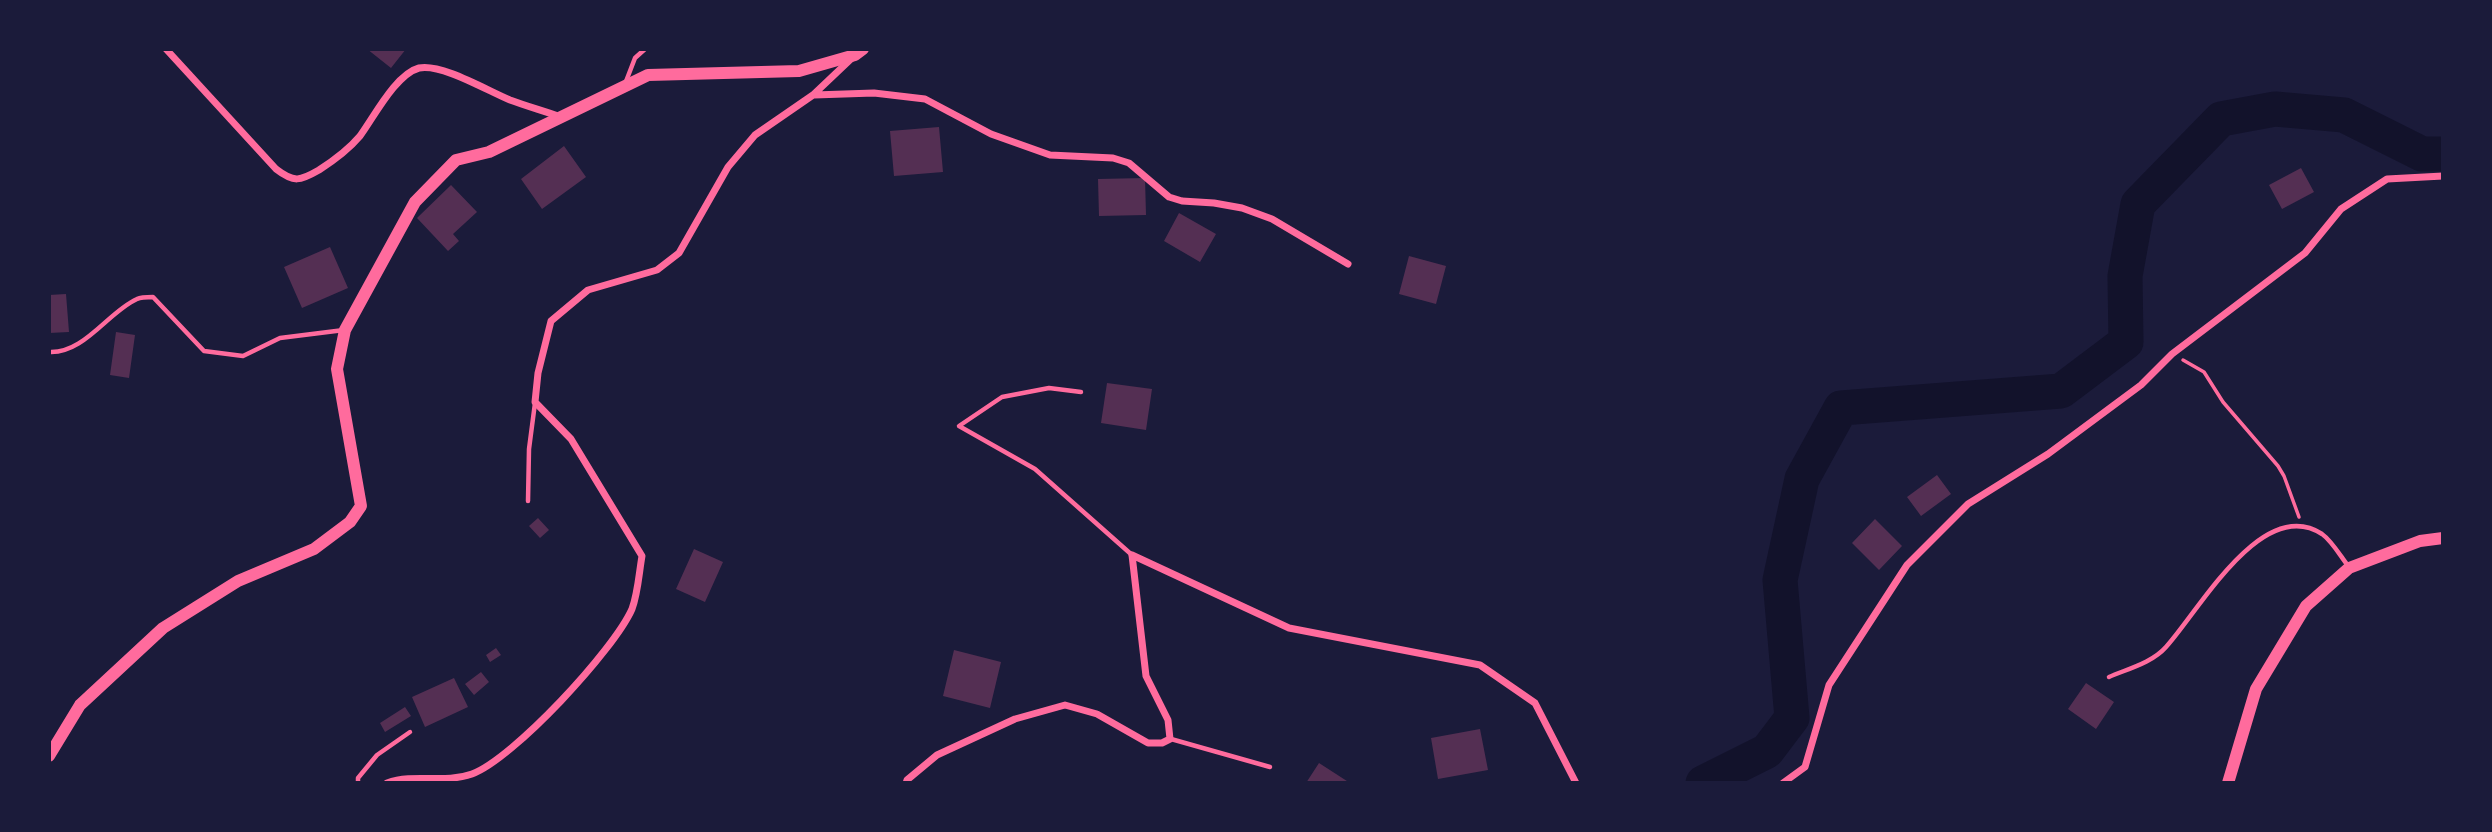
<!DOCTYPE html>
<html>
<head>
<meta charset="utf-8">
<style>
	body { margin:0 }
	#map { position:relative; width:2492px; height:832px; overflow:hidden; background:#1b1b3a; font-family:"Source Sans 3",sans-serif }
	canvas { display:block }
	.frame { position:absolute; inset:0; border:51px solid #1b1b3a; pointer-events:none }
</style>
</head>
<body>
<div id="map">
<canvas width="2492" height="832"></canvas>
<div class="frame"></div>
</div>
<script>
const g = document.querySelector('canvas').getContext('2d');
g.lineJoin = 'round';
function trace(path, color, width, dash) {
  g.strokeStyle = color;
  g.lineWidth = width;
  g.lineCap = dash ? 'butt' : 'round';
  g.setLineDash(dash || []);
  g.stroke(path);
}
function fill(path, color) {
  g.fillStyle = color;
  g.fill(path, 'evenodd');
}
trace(new Path2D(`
	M 1703,783 L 1767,751 L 1792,718 L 1780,580 L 1802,479 L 1841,408 L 2061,391 L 2126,342 L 2125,276 L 2138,204 L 2221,119 L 2275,109 L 2344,115 L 2422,154 L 2443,154`), '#12122b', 35);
fill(new Path2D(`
	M 367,49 L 406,49 L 391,68 Z
	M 939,127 L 943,172 L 894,176 L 890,131 Z
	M 564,146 L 586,177 L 542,209 L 521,179 Z
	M 2301,168 L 2314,192 L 2282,209 L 2269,185 Z
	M 1145,178 L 1146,215 L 1099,216 L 1098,179 Z
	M 451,185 L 477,212 L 453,234 L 459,241 L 448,251 L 417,218 Z
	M 1179,213 L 1216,234 L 1200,262 L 1164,241 Z
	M 330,247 L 348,288 L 302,308 L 284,267 Z
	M 1409,256 L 1446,266 L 1436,304 L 1399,294 Z
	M 66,294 L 69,332 L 49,333 L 49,295 Z
	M 116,332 L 135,335 L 129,378 L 110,375 Z
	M 1107,383 L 1152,389 L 1146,430 L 1101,423 Z
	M 1937,475 L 1951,494 L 1921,516 L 1907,497 Z
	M 538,518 L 549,530 L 540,538 L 529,526 Z
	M 1875,519 L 1902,546 L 1879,570 L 1852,543 Z
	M 694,549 L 723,562 L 705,602 L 676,589 Z
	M 496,648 L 501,655 L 490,662 L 486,655 Z
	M 954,650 L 1001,662 L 990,708 L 943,696 Z
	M 481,672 L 489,682 L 474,695 L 465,684 Z
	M 454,678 L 468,707 L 425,727 L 412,697 Z
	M 2086,683 L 2114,702 L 2096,729 L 2068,709 Z
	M 405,707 L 411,716 L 385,732 L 380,723 Z
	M 1480,729 L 1488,770 L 1438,779 L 1431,738 Z
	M 1319,763 L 1350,783 L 1306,783 Z`), '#542f53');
trace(new Path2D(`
	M 2183,360 L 2204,372 L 2223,402 L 2278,466 L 2284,476 L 2299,517`), '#ff6b9d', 3.5);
trace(new Path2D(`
	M 625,84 L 635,58 L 645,49
	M 49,352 C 84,354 108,312 137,299 C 141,297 148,297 153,297 L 204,351 L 243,356 L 280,338 L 344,330
	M 1081,392 L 1049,388 L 1002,397 L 959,426 L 1035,469 L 1132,555
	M 528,501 L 529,449 L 535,403
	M 2109,677 C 2127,669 2152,663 2166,647 C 2199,611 2262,495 2322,534 C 2332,541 2341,557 2349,567
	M 1171,739 L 1270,767
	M 358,783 L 358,778 L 377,755 L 410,732`), '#ff6b9d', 4.5);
trace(new Path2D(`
	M 166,49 L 276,169 C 294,183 300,181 319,170 C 333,161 349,149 360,136 C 374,117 396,74 419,68 C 441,63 488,91 510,100 C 526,106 544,111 561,117
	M 814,95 L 874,93 L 925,99 L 991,134 L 1050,155 L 1113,158 L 1129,163 L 1169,197 L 1182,201 L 1214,203 L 1242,208 L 1272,219 L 1348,264
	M 1132,555 L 1289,628 L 1480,665 L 1535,703 L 1576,783
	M 387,783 C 415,773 444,784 472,774 C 513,759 614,650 632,609 C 638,593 639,573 642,556 L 571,439 L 535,402 L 538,373 L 551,321 L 588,290 L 657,270 L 679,253 L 728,167 L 755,135 L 813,95 L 852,58
	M 906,783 L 907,780 L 937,755 L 1015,719 L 1065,705 L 1097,714 L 1148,743 L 1162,743 L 1170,739 L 1168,720 L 1146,676 L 1132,555
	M 1783,783 L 1805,767 L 1829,685 L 1907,565 L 1968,504 L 2048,454 L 2141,385 L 2172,354 L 2305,253 L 2341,209 L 2387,179 L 2443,176`), '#ff6b9d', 7);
trace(new Path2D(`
	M 49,756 L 80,705 L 163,628 L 238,581 L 314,549 L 350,522 L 361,506 L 337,369 L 345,330 L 415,202 L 456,160 L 489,152 L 648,75 L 799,71 L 855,55 L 863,49
	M 2228,783 L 2256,689 L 2306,606 L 2349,568 L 2420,541 L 2443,538`), '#ff6b9d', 12);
</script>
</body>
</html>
